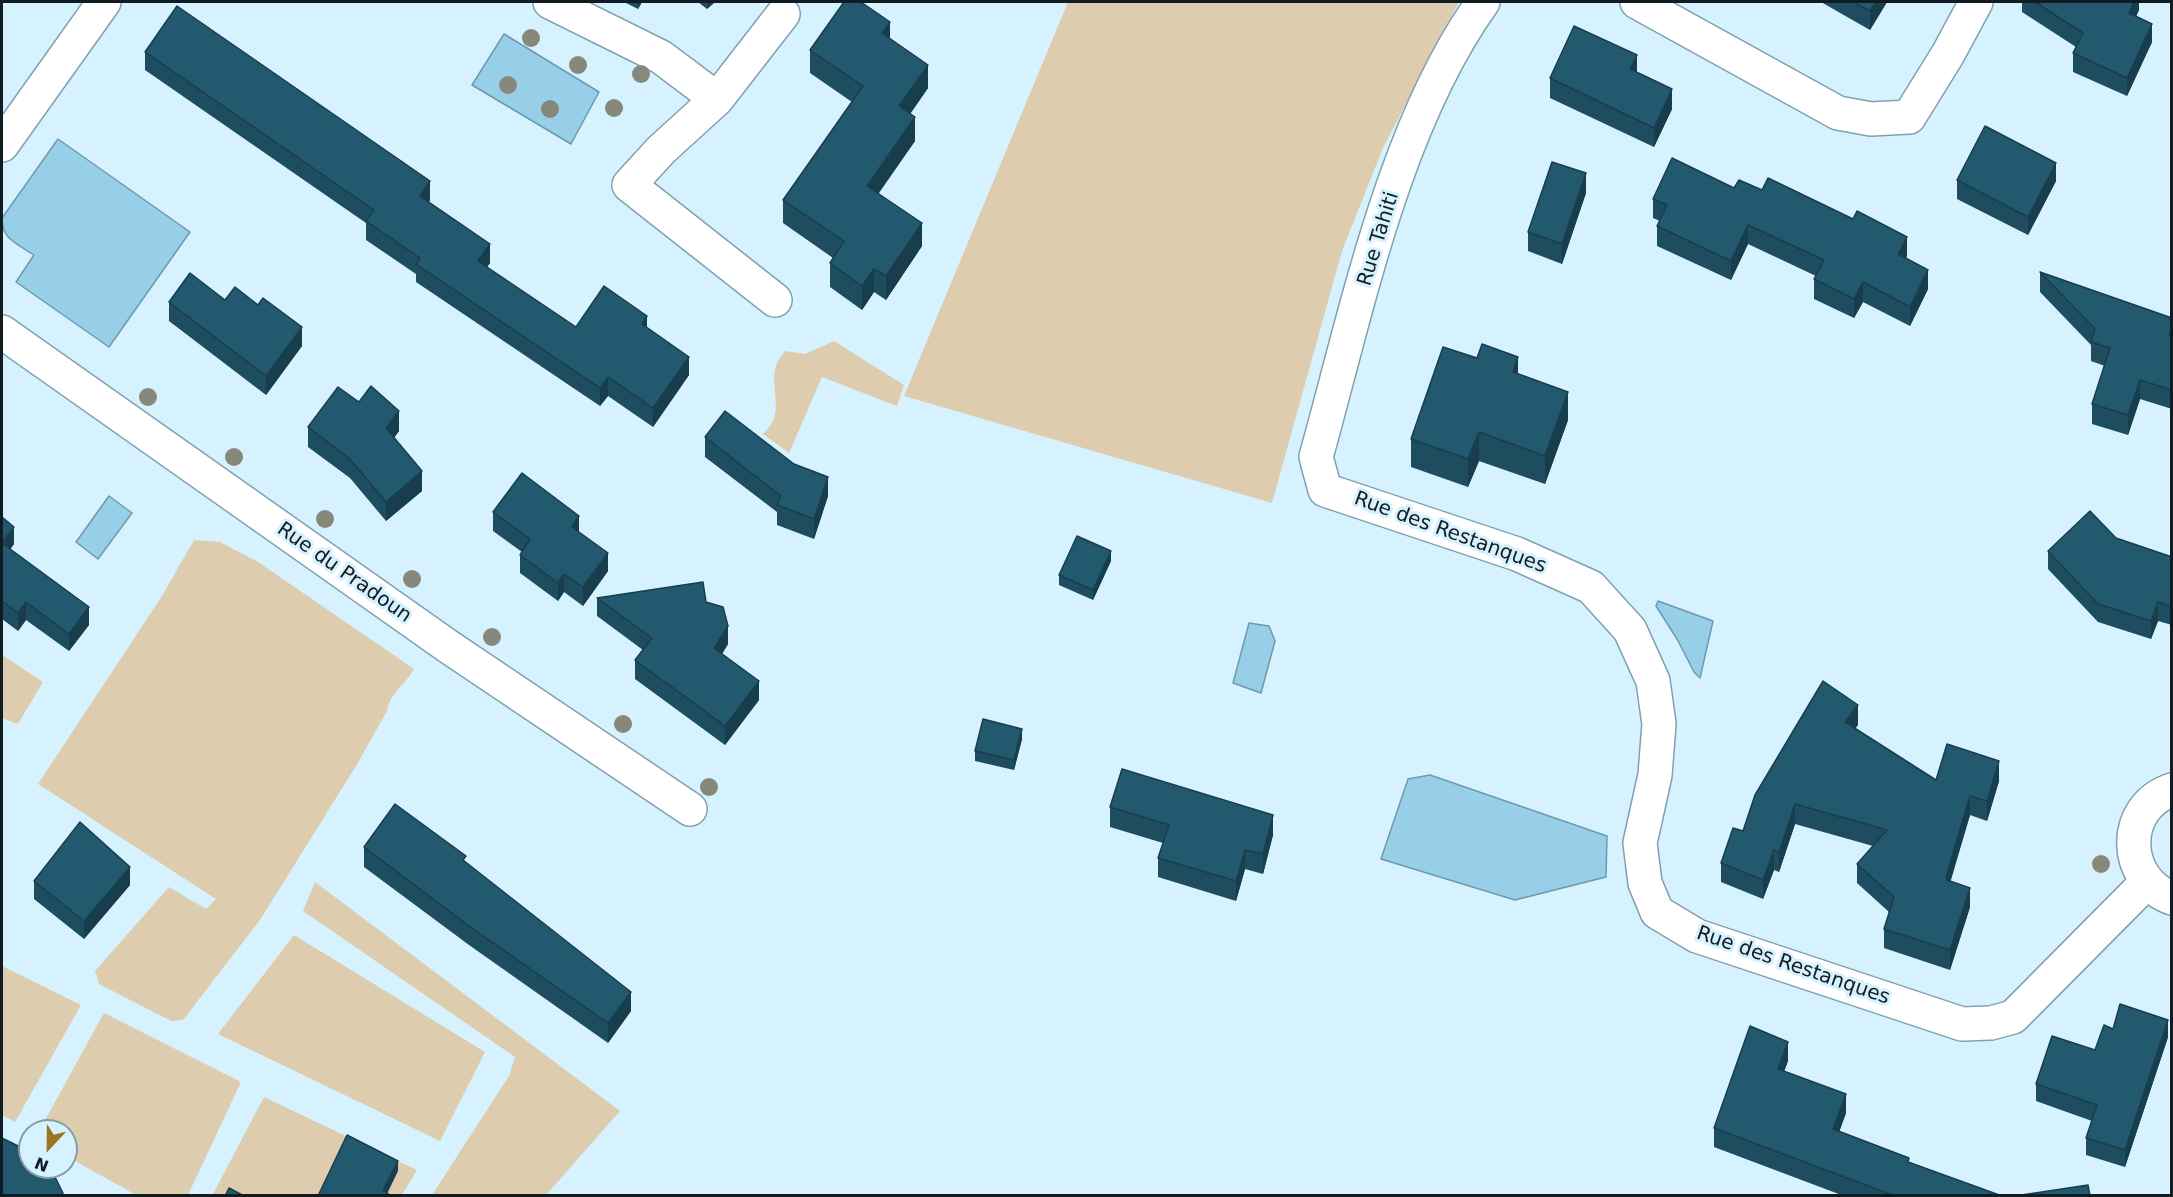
<!DOCTYPE html>
<html>
<head>
<meta charset="utf-8">
<style>
	body { margin:0 }
	#map { position:relative; width:2173px; height:1197px; overflow:hidden; background:#d7f2ff; font-family:"DejaVu Sans",sans-serif }
	canvas { display:block }
	.frame { position:absolute; inset:0; border:3px solid #101c22; pointer-events:none }
	.north { position:absolute; left:18px; top:1119px; width:60px; height:60px; box-sizing:border-box; background:#d7f2ff; border:2px solid #879ca7; border-radius:50%; rotate:202deg; font-size:16px; font-weight:700; line-height:24px; text-align:center; color:#101c22 }
	.north::after { content:''; display:block; margin:auto; width:21px; height:27px; background:#9a7520; clip-path:polygon(50% 0,100% 100%,50% 72%,0 100%) }
</style>
</head>
<body>
<div id="map">
<canvas width="2173" height="1197"></canvas>
<div class="frame"></div>
<div class="north">N</div>
</div>
<script>
const g = document.querySelector('canvas').getContext('2d');
g.lineJoin = 'round';
function fill(path, color) {
  g.fillStyle = color;
  g.fill(path, 'evenodd');
}
function trace(path, color, width, dash) {
  g.strokeStyle = color;
  g.lineWidth = width;
  g.lineCap = dash ? 'butt' : 'round';
  g.setLineDash(dash || []);
  g.stroke(path);
}
function label(font, color, halo, rows, align = 'center') {
  g.font = font + ' "DejaVu Sans",sans-serif';
  g.lineWidth = 6;
  g.setLineDash([]);
  g.textBaseline = 'middle';
  g.strokeStyle = halo;
  g.fillStyle = color;
  for (const [text, x, y, turn = 0] of rows) {
    g.save();
    g.translate(x, y);
    g.rotate((+turn || 0) * Math.PI / 180);
    g.textAlign = isNaN(turn) ? turn : align;
    if (halo) g.strokeText(text, 0, 0);
    g.fillText(text, 0, 0);
    g.restore();
  }
}
fill(new Path2D(`
	M 1068,2 L 1459,2 L 1383,148 L 1342,251 L 1272,503 L 904,396 Z
	M 834,341 L 904,385 L 897,406 L 822,377 L 789,453 L 763,434 C 788,412 767,387 777,363 C 779,359 783,354 785,351 L 805,354 Z
	M 194,540 L 220,542 L 258,562 L 414,669 C 406,684 389,694 387,711 L 356,766 L 260,920 L 183,1020 L 171,1021 L 99,984 L 95,971 L 169,887 L 206,909 L 216,899 L 38,784 L 162,596 Z
	M 2,655 L 43,682 L 18,724 L 2,718 Z
	M 315,882 L 620,1111 L 546,1195 L 432,1195 L 509,1076 L 515,1057 L 303,911 Z
	M 294,935 L 485,1052 L 440,1141 L 218,1034 Z
	M 2,966 L 81,1005 L 15,1122 L 2,1115 Z
	M 104,1013 L 241,1082 L 188,1195 L 136,1195 L 66,1156 L 66,1131 L 39,1131 Z
	M 264,1097 L 417,1170 L 402,1195 L 212,1196 Z`), '#ddcdae');
const water = new Path2D(`
	M 504,34 L 599,92 L 571,144 L 472,85 Z
	M 58,139 L 190,232 L 109,347 L 16,282 L 34,255 C 18,244 1,239 2,218 Z
	M 109,496 L 132,513 L 98,559 L 76,542 Z
	M 1658,601 L 1713,621 L 1700,678 L 1694,672 L 1677,639 L 1656,606 Z
	M 1249,623 L 1269,626 L 1275,641 L 1261,693 L 1233,683 Z
	M 1430,775 L 1607,836 L 1606,877 L 1515,900 L 1381,859 L 1408,779 Z`);
fill(water, '#97cfe8');
trace(water, '#6e99ad', 1.5);
const minor = new Path2D(`
	M 550,2 L 661,57 L 717,99
	M 1483,2 C 1394,126 1357,310 1316,457 L 1325,490 L 1517,554 L 1591,587 L 1630,630 L 1653,681 L 1659,724 L 1655,775 L 1640,843 L 1645,883 L 1657,912 L 1697,936 L 1962,1024 L 1991,1023 L 2013,1017 L 2147,882
	M 1637,2 L 1838,113 L 1871,119 L 1909,117 L 1948,54 L 1976,2
	M 2,145 L 104,2
	M 775,300 L 629,185 L 661,150 L 717,99 L 783,14
	M 2,332 L 449,647 L 690,809
	M 2172,790 C 2120,807 2122,880 2172,898`);
trace(minor, '#81a1b0', 36);
trace(minor, '#fff', 33);
g.fillStyle = '#868979';
for (const [x, y] of [
	[531,38],
	[578,65],
	[641,74],
	[508,85],
	[614,108],
	[550,109],
	[148,397],
	[234,457],
	[325,519],
	[412,579],
	[492,637],
	[623,724],
	[709,787],
	[2101,864]
]) {
  g.beginPath();
  g.arc(x, y, 9, 0, 2 * Math.PI);
  g.fill();
}
fill(new Path2D(`
	M 624,2 L 642,2 L 638,9 Z
	M 698,2 L 715,2 L 707,9 Z
	M 1821,2 L 1887,2 L 1870,30 Z
	M 2022,2 L 2139,2 L 2139,10 L 2136,16 L 2152,42 L 2127,96 L 2073,72 L 2073,53 L 2076,47 L 2022,12 Z
	M 890,39 L 928,88 L 910,114 L 915,141 L 879,193 L 922,246 L 886,300 L 874,292 L 862,310 L 830,287 L 830,263 L 833,258 L 783,223 L 783,200 L 852,102 L 810,73 L 810,50 Z
	M 145,52 L 430,200 L 429,202 L 490,263 L 487,267 L 576,327 L 647,327 L 689,375 L 653,427 L 608,396 L 600,406 L 416,282 L 416,274 L 366,240 L 366,223 L 145,70 Z
	M 1550,78 L 1672,109 L 1654,147 L 1550,98 Z
	M 1957,180 L 2056,181 L 2028,235 L 1957,199 Z
	M 1734,188 L 1907,256 L 1906,258 L 1928,289 L 1910,326 L 1863,302 L 1854,318 L 1814,299 L 1814,279 L 1816,276 L 1748,244 L 1731,280 L 1657,246 L 1657,226 L 1660,221 L 1653,218 L 1653,199 Z
	M 1586,193 L 1562,264 L 1528,251 L 1528,232 Z
	M 2040,272 L 2172,318 L 2172,409 L 2140,399 L 2128,435 L 2092,424 L 2092,404 L 2105,366 L 2091,361 L 2091,345 L 2040,292 Z
	M 225,300 L 302,346 L 266,395 L 169,321 L 169,302 Z
	M 1518,374 L 1568,420 L 1545,484 L 1479,461 L 1468,487 L 1411,467 L 1411,439 Z
	M 308,427 L 399,431 L 394,438 L 422,491 L 386,521 L 350,478 L 308,447 Z
	M 705,437 L 828,496 L 814,539 L 777,525 L 777,512 L 705,457 Z
	M 493,512 L 579,532 L 608,571 L 583,606 L 564,592 L 558,601 L 520,573 L 520,555 L 522,552 L 493,531 Z
	M 2,517 L 14,544 L 10,549 L 89,625 L 69,651 L 26,620 L 18,631 L 2,619 Z
	M 2116,538 L 2172,557 L 2172,625 L 2158,621 L 2151,639 L 2098,622 L 2048,569 L 2048,551 Z
	M 1111,561 L 1093,600 L 1059,585 L 1059,575 Z
	M 597,598 L 706,602 L 728,644 L 722,654 L 759,700 L 725,745 L 635,679 L 635,660 L 643,650 L 597,616 Z
	M 1858,725 L 1855,729 L 1936,780 L 1999,781 L 1987,821 L 1970,815 L 1950,881 L 1970,907 L 1950,970 L 1884,948 L 1884,929 L 1889,912 L 1857,883 L 1857,864 L 1873,846 L 1795,824 L 1779,872 L 1774,870 L 1763,899 L 1721,882 L 1721,863 L 1743,831 Z
	M 1022,739 L 1014,770 L 975,761 L 975,751 Z
	M 1110,807 L 1273,835 L 1263,874 L 1245,869 L 1236,901 L 1158,877 L 1158,858 L 1163,843 L 1110,827 Z
	M 364,847 L 466,862 L 631,1011 L 608,1043 L 469,945 L 364,867 Z
	M 34,881 L 130,885 L 84,939 L 34,899 Z
	M 2113,1029 L 2168,1037 L 2125,1167 L 2086,1155 L 2086,1138 L 2092,1121 L 2036,1101 L 2036,1084 L 2095,1050 Z
	M 1788,1061 L 1784,1071 L 1846,1113 L 1839,1132 L 1909,1162 L 2002,1196 L 1844,1196 L 1714,1147 L 1714,1128 Z`), '#1d4d5f');
fill(new Path2D(`
	M 638,2 L 642,2 L 638,9 Z
	M 707,2 L 715,2 L 707,9 Z
	M 1876,2 L 1887,2 L 1870,30 L 1870,11 Z
	M 2134,2 L 2139,2 L 2139,10 L 2129,32 L 2129,13 Z
	M 890,22 L 890,45 L 882,33 Z
	M 2152,24 L 2152,42 L 2127,96 L 2127,78 Z
	M 1637,55 L 1637,75 L 1630,69 Z
	M 928,65 L 928,88 L 899,130 L 899,106 Z
	M 1672,89 L 1672,109 L 1654,147 L 1654,128 Z
	M 915,117 L 915,141 L 867,209 L 867,186 Z
	M 2056,163 L 2056,181 L 2028,235 L 2028,217 Z
	M 1586,173 L 1586,193 L 1562,264 L 1562,244 Z
	M 430,181 L 430,200 L 420,215 L 420,196 Z
	M 922,223 L 922,246 L 886,300 L 886,276 Z
	M 1748,225 L 1748,244 L 1731,280 L 1731,261 Z
	M 1907,237 L 1907,256 L 1898,273 L 1898,254 Z
	M 490,244 L 490,263 L 478,280 L 478,261 Z
	M 874,269 L 874,292 L 862,310 L 862,286 Z
	M 1928,270 L 1928,289 L 1910,326 L 1910,307 Z
	M 1863,282 L 1863,302 L 1854,318 L 1854,299 Z
	M 647,316 L 647,335 L 642,324 Z
	M 302,327 L 302,346 L 266,395 L 266,376 Z
	M 689,357 L 689,375 L 653,427 L 653,408 Z
	M 1518,357 L 1518,385 L 1513,372 Z
	M 608,377 L 608,396 L 600,406 L 600,388 Z
	M 2140,380 L 2140,399 L 2128,435 L 2128,415 Z
	M 1568,392 L 1568,420 L 1545,484 L 1545,456 Z
	M 399,411 L 399,431 L 386,448 L 386,428 Z
	M 1479,432 L 1479,461 L 1468,487 L 1468,459 Z
	M 422,471 L 422,491 L 386,521 L 386,502 Z
	M 828,477 L 828,496 L 814,539 L 814,519 Z
	M 579,516 L 579,535 L 572,527 Z
	M 14,527 L 14,544 L 2,561 L 2,543 Z
	M 1111,551 L 1111,561 L 1093,600 L 1093,590 Z
	M 608,553 L 608,571 L 583,606 L 583,587 Z
	M 564,574 L 564,592 L 558,601 L 558,583 Z
	M 26,602 L 26,620 L 18,631 L 18,613 Z
	M 2158,602 L 2158,621 L 2151,639 L 2151,621 Z
	M 89,607 L 89,625 L 69,651 L 69,634 Z
	M 728,626 L 728,644 L 714,667 L 714,648 Z
	M 759,681 L 759,700 L 725,745 L 725,726 Z
	M 1858,705 L 1858,725 L 1845,742 L 1845,722 Z
	M 1022,729 L 1022,739 L 1014,770 L 1014,760 Z
	M 1999,761 L 1999,781 L 1987,821 L 1987,801 Z
	M 1970,796 L 1970,815 L 1946,897 L 1946,877 Z
	M 1795,804 L 1795,824 L 1779,872 L 1779,852 Z
	M 1273,815 L 1273,835 L 1263,874 L 1263,854 Z
	M 1245,850 L 1245,869 L 1236,901 L 1236,881 Z
	M 1774,850 L 1774,870 L 1763,899 L 1763,880 Z
	M 130,867 L 130,885 L 84,939 L 84,921 Z
	M 1970,888 L 1970,907 L 1950,970 L 1950,950 Z
	M 631,992 L 631,1011 L 608,1043 L 608,1023 Z
	M 2168,1020 L 2168,1037 L 2125,1167 L 2125,1150 Z
	M 1788,1042 L 1788,1061 L 1778,1088 L 1778,1069 Z
	M 1846,1094 L 1846,1113 L 1833,1149 L 1833,1129 Z
	M 398,1161 L 398,1171 L 386,1196 L 383,1190 Z`), '#183e4e');
const building = new Path2D(`
	M 844,2 L 861,2 L 890,22 L 882,33 L 928,65 L 899,106 L 915,117 L 867,186 L 922,223 L 886,276 L 874,269 L 862,286 L 830,263 L 844,241 L 783,200 L 863,86 L 810,50 Z
	M 1853,2 L 1876,2 L 1870,11 Z
	M 2035,2 L 2134,2 L 2129,13 L 2152,24 L 2127,78 L 2073,53 L 2083,33 Z
	M 177,6 L 430,181 L 420,196 L 490,244 L 478,261 L 576,327 L 604,286 L 647,316 L 642,324 L 689,357 L 653,408 L 608,377 L 600,388 L 416,264 L 420,258 L 366,221 L 374,210 L 145,52 Z
	M 1574,26 L 1637,55 L 1630,69 L 1672,89 L 1654,128 L 1550,78 Z
	M 1985,126 L 2056,163 L 2028,217 L 1957,180 Z
	M 1672,158 L 1734,188 L 1739,180 L 1762,190 L 1768,178 L 1853,219 L 1857,211 L 1907,237 L 1898,254 L 1928,270 L 1910,307 L 1863,282 L 1854,299 L 1814,279 L 1824,260 L 1748,225 L 1731,261 L 1657,226 L 1667,205 L 1653,199 Z
	M 1552,162 L 1586,173 L 1562,244 L 1528,232 Z
	M 2040,272 L 2172,318 L 2172,329 L 2169,336 L 2172,337 L 2172,390 L 2140,380 L 2128,415 L 2092,404 L 2110,348 L 2091,342 L 2095,329 Z
	M 190,273 L 225,300 L 235,287 L 258,305 L 263,298 L 302,327 L 266,376 L 169,302 Z
	M 1482,344 L 1518,357 L 1513,372 L 1568,392 L 1545,456 L 1479,432 L 1468,459 L 1411,439 L 1443,347 L 1477,358 Z
	M 371,386 L 399,411 L 386,428 L 422,471 L 386,502 L 350,459 L 308,427 L 338,387 L 359,402 Z
	M 725,411 L 794,464 L 828,477 L 814,519 L 777,505 L 781,496 L 705,437 Z
	M 522,473 L 579,516 L 572,527 L 608,553 L 583,587 L 564,574 L 558,583 L 520,555 L 530,539 L 493,512 Z
	M 2090,511 L 2116,538 L 2172,557 L 2172,607 L 2158,602 L 2151,621 L 2098,604 L 2048,551 Z
	M 2,517 L 14,527 L 2,543 L 89,607 L 69,634 L 26,602 L 18,613 L 2,601 Z
	M 1077,536 L 1111,551 L 1093,590 L 1059,575 Z
	M 703,582 L 706,602 L 723,607 L 728,626 L 714,648 L 759,681 L 725,726 L 635,660 L 652,638 L 597,598 Z
	M 1823,681 L 1858,705 L 1845,722 L 1936,780 L 1947,744 L 1999,761 L 1987,801 L 1970,796 L 1946,877 L 1947,880 L 1970,888 L 1950,950 L 1884,929 L 1894,897 L 1857,864 L 1887,830 L 1795,804 L 1779,852 L 1774,850 L 1763,880 L 1721,863 L 1733,828 L 1743,831 L 1755,795 Z
	M 983,719 L 1022,729 L 1014,760 L 975,751 Z
	M 1122,769 L 1273,815 L 1263,854 L 1245,850 L 1236,881 L 1158,858 L 1169,825 L 1110,807 Z
	M 395,804 L 466,856 L 463,860 L 631,992 L 608,1023 L 469,926 L 364,847 Z
	M 80,822 L 130,867 L 84,921 L 34,881 Z
	M 2120,1004 L 2168,1020 L 2125,1150 L 2086,1138 L 2097,1105 L 2036,1084 L 2052,1036 L 2095,1050 L 2104,1025 L 2113,1029 Z
	M 1750,1026 L 1788,1042 L 1778,1069 L 1846,1094 L 1833,1129 L 1909,1158 L 1908,1162 L 2002,1196 L 1895,1196 L 1714,1128 Z
	M 347,1135 L 398,1161 L 383,1190 L 391,1196 L 318,1196 Z
	M 2,1138 L 30,1152 L 30,1167 L 50,1167 L 63,1193 L 62,1196 L 2,1196 Z
	M 2088,1185 L 2090,1196 L 2015,1196 Z
	M 229,1188 L 244,1196 L 225,1196 Z`);
fill(building, '#22596f');
trace(building, '#183e4e', 1.5);
label('20px', '#101c22', '#d7f2ff', [
	["Rue Tahiti",1379,239,-73],
	["Rue des Restanques",1450,533,20],
	["Rue du Pradoun",344,573,35],
	["Rue des Restanques",1793,966,19]
]);
</script>
</body>
</html>
